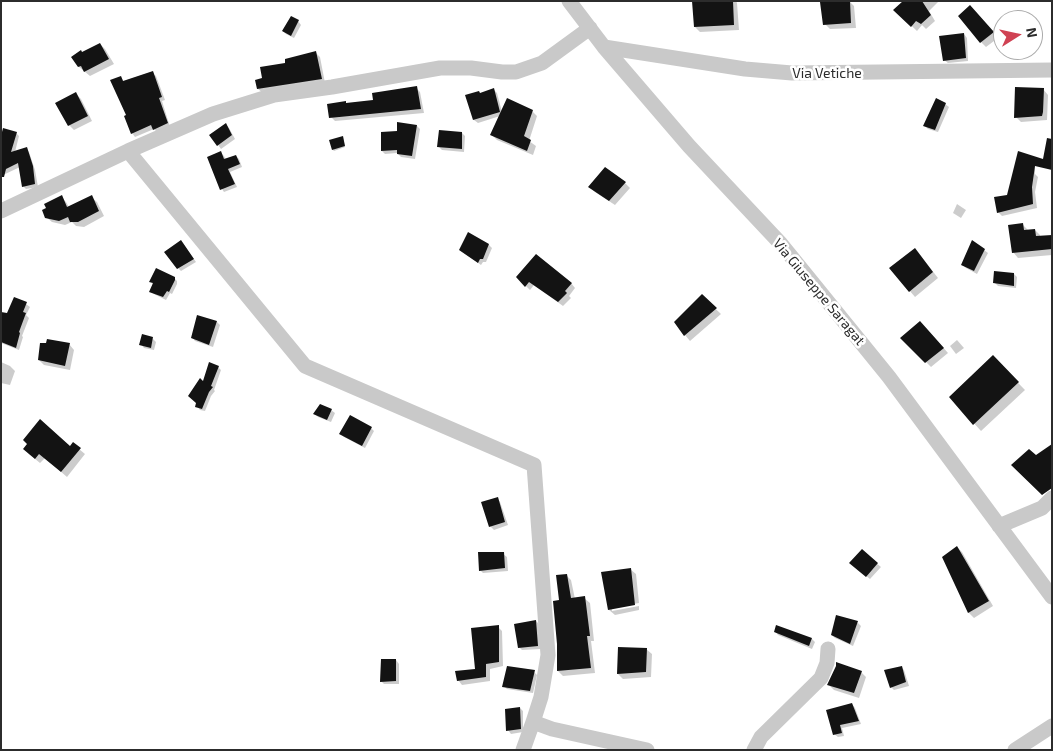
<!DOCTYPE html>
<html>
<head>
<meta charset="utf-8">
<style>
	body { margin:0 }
	#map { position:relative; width:1053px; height:751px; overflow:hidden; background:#fff; font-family:"Exo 2",sans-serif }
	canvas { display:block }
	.frame { position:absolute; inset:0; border:2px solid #2c2c2c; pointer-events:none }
	.north { position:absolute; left:993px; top:10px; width:50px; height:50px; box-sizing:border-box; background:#fff; border:1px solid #ababab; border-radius:50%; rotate:80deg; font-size:14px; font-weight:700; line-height:20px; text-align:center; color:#2c2c2c }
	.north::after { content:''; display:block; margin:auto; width:18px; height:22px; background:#d04253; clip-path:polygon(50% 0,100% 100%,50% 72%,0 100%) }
</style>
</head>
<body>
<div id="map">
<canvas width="1053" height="751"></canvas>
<div class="frame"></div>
<div class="north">N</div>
</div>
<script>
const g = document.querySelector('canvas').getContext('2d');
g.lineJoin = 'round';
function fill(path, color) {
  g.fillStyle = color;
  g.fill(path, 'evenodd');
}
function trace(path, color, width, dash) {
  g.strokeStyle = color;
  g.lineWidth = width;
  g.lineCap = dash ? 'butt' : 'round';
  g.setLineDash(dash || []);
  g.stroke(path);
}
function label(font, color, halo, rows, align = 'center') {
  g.font = font + ' "Exo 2",sans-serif';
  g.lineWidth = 5;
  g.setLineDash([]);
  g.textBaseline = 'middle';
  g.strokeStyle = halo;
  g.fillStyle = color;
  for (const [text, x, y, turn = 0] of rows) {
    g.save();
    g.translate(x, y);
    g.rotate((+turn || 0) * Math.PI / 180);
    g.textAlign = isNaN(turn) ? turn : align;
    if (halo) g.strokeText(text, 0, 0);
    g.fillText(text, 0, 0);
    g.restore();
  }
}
fill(new Path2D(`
	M 693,1 L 736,1 L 737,3 L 739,30 L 700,32 L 695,27 Z
	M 849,1 L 854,6 L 856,28 L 830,29 L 825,24 Z
	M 905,1 L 939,1 L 929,11 L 935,21 L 926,29 L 922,25 L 917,31 L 895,10 Z
	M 975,11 L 998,38 L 986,47 L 981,42 Z
	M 298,21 L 301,25 L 294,38 L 286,34 L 283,31 Z
	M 964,34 L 967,38 L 968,61 L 948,63 L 944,60 Z
	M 100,44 L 105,49 L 114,64 L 90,76 L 79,67 L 73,57 Z
	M 315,52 L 320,57 L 325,83 L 263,93 L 258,89 L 263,79 L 287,64 Z
	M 152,73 L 156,76 L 165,100 L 162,101 L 170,127 L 157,132 L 154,129 L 135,137 L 132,133 L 126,116 L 128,116 L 121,77 L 124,82 Z
	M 416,88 L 420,92 L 424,113 L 335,121 L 331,117 L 347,104 L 375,101 Z
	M 1043,89 L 1048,95 L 1047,120 L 1021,122 L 1016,117 Z
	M 494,90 L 497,93 L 502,112 L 532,111 L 537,116 L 529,141 L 536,146 L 533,155 L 497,140 L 492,135 L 500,116 L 478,123 L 474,120 L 480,94 Z
	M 76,94 L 81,99 L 92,121 L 74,130 L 69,125 Z
	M 945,104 L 949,107 L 938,132 L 928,129 L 925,126 Z
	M 226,125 L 229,128 L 235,139 L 221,149 L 211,135 Z
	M 417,126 L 420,129 L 415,159 L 401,157 L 397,153 L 385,154 L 382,151 L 398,132 Z
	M 16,133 L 19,136 L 15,152 L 26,149 L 29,152 L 35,170 L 38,187 L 26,189 L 23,186 L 20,167 L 1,176 Z
	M 462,133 L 465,136 L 464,152 L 442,150 L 439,147 Z
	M 343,138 L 345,147 L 334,151 L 333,150 Z
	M 221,153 L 224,156 L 226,160 L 236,156 L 239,159 L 242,167 L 230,172 L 237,187 L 224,192 L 222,189 L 209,158 Z
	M 1019,153 L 1044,160 L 1052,165 L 1035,166 L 1035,174 L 1038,177 L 1035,192 L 1037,208 L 1002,216 L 998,212 L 1008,196 Z
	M 625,183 L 630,188 L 615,205 L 595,192 L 590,187 Z
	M 61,197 L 66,202 L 69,207 L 91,197 L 97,202 L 104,216 L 84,227 L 76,226 L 72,222 L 65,225 L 52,222 L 46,217 Z
	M 957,204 L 966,210 L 961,218 L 953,213 Z
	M 1023,225 L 1028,230 L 1035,230 L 1040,235 L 1040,237 L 1052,236 L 1052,255 L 1018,258 L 1013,252 Z
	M 468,234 L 489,245 L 492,248 L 486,262 L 483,262 L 481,265 L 464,253 Z
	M 184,245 L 196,262 L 181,271 L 178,268 Z
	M 984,250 L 988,253 L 977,274 L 966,268 L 963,265 Z
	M 920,255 L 938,278 L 915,297 L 891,269 Z
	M 1014,274 L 1017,277 L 1016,288 L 998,286 L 994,282 Z
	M 517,277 L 571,283 L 575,288 L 569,296 L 571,298 L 563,306 L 534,285 L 530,290 Z
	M 174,278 L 177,281 L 177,284 L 172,294 L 170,293 L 166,300 L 154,294 L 151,291 L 154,285 L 151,282 Z
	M 702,296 L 721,314 L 690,341 L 675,323 Z
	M 26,304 L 30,307 L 26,315 L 29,318 L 22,336 L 23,337 L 19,350 L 1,343 L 1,319 Z
	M 217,322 L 220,325 L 213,347 L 195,341 L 192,337 Z
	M 925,327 L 948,353 L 931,367 L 902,338 Z
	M 153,339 L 156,342 L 154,350 L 144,348 L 141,344 Z
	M 957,340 L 964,348 L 956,354 L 950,346 Z
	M 69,344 L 74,350 L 70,370 L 44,365 L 39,360 Z
	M 993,357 L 1025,390 L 981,431 L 951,398 Z
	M 1,362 L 10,366 L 15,371 L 10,385 L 1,383 Z
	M 218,367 L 221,370 L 214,390 L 215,391 L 211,396 L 205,411 L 200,410 L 197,406 L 204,383 Z
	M 331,410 L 335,413 L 331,422 L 318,417 L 315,414 Z
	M 371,428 L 374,431 L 365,448 L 344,437 L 341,434 Z
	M 29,444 L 70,448 L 73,444 L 85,454 L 67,477 L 45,458 L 40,463 L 29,454 Z
	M 497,498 L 500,502 L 508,525 L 494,530 L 490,526 Z
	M 957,547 L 962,552 L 993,606 L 974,618 L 969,613 L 943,557 Z
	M 862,551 L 881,567 L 870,579 L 854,566 Z
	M 503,554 L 507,557 L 508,571 L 483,573 L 480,570 Z
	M 630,569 L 636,574 L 639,603 L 612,608 L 612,611 L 639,606 L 639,610 L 615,615 L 609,610 Z
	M 566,575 L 571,580 L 575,599 L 584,598 L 590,603 L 594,641 L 591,641 L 595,673 L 563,676 L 558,671 L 558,644 L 561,601 Z
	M 837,617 L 858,623 L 861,626 L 853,646 L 835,638 L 832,635 Z
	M 536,621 L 539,624 L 541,649 L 522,650 L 519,647 Z
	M 498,627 L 502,631 L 503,666 L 490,669 L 490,681 L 462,685 L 458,680 L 476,670 Z
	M 775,631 L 812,639 L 815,642 L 812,649 L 778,635 Z
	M 646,649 L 652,654 L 651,677 L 623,679 L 618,674 Z
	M 396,660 L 399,664 L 399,684 L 384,684 L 381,681 Z
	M 901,667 L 904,670 L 909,686 L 894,690 L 891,687 Z
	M 534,672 L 537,675 L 533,693 L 507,689 L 504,686 Z
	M 861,672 L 866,677 L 859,698 L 834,690 L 829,685 Z
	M 852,704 L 855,708 L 861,724 L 842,728 L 844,736 L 838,737 L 834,734 Z
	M 520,708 L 523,711 L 523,732 L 511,734 L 508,730 Z`), '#0003');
fill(new Path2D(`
	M 692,1 L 733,1 L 734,25 L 694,27 Z
	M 826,1 L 850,1 L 851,23 L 823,25 L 820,2 Z
	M 903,1 L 922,1 L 931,15 L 921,24 L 916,21 L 911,27 L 893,10 Z
	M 970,5 L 994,32 L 980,43 L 958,16 Z
	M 291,16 L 299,20 L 291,36 L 282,31 Z
	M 964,33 L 966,58 L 943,61 L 939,36 Z
	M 100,43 L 109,59 L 84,72 L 81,66 L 78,67 L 71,57 L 81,50 L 82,52 Z
	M 316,51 L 322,79 L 257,89 L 255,80 L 262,78 L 260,67 L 285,63 L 285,59 Z
	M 153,71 L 162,97 L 159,98 L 168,123 L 153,130 L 151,125 L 131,134 L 124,116 L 126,115 L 110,80 L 121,76 L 123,81 Z
	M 417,86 L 421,109 L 329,118 L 327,104 L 346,101 L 346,103 L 373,100 L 372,93 Z
	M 1015,87 L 1044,88 L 1043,112 L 1042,116 L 1014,118 Z
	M 494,88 L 500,112 L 473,120 L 465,95 L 479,91 L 480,93 Z
	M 76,92 L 88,116 L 68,126 L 55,103 Z
	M 507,98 L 533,110 L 524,136 L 531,140 L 527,151 L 490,135 Z
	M 936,98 L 946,103 L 935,130 L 923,126 Z
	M 397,122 L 417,125 L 412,156 L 397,154 L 397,150 L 381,151 L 381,132 L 397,131 Z
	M 226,123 L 232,135 L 217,146 L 209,135 Z
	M 3,128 L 17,132 L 11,152 L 27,147 L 33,166 L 35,184 L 22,187 L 18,163 L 6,169 L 4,177 L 1,177 L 1,136 Z
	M 439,130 L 462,132 L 462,149 L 437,147 Z
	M 343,136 L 345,146 L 332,150 L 329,140 Z
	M 1047,138 L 1052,139 L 1052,170 L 1035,166 L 1032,187 L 1033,204 L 997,213 L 994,197 L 1007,195 L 1018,151 L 1043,159 Z
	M 221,151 L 224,159 L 236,155 L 240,164 L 228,169 L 235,184 L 220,190 L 207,157 Z
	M 605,167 L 626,182 L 609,201 L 588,187 Z
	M 62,195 L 67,207 L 92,195 L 99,211 L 78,222 L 70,222 L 68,217 L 59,221 L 45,218 L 42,210 L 46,208 L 44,204 Z
	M 1023,223 L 1024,230 L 1035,229 L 1036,236 L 1052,235 L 1052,249 L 1012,253 L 1008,225 Z
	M 468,232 L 489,244 L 483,259 L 480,259 L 478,263 L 459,250 Z
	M 181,240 L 194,259 L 177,269 L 164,252 Z
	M 972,240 L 985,249 L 974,271 L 961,265 Z
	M 915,248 L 933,272 L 909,292 L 889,268 Z
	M 536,254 L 572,283 L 565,291 L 567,293 L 558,302 L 529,282 L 525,287 L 516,277 Z
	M 156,268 L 175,277 L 175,280 L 169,292 L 167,291 L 163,297 L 149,292 L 153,283 L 149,282 Z
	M 994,271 L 1014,273 L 1014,286 L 993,283 Z
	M 702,294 L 717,308 L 684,336 L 674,322 Z
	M 14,297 L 27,302 L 23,312 L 26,313 L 19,332 L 20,333 L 16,348 L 1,342 L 1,312 L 7,313 Z
	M 197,315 L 217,321 L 209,345 L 191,338 Z
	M 920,321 L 944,348 L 925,363 L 900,338 Z
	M 142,334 L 153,337 L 151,348 L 139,345 Z
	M 47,339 L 70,343 L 65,366 L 38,360 L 40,343 L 46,343 Z
	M 993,355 L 1019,382 L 973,425 L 949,397 Z
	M 209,362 L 219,366 L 211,386 L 213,387 L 209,392 L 202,409 L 195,407 L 196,403 L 188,396 L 200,378 L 203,381 Z
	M 320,404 L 332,409 L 327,420 L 313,414 Z
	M 350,415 L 372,427 L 362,446 L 339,434 Z
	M 40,419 L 70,446 L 73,442 L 81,448 L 61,472 L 39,454 L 35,459 L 23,449 L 27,444 L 23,440 Z
	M 1052,444 L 1052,488 L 1042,495 L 1011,465 L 1029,449 L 1036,455 Z
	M 498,497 L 505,522 L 489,527 L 481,502 Z
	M 957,546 L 989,601 L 968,613 L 942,557 Z
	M 862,549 L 878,563 L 866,577 L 849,563 Z
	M 478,552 L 504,552 L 505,568 L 479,571 Z
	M 631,568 L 635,605 L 608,610 L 601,572 Z
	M 567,574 L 571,598 L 585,596 L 590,636 L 587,636 L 591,668 L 557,671 L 557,644 L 553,601 L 559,600 L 556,575 Z
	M 836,615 L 858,621 L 850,644 L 831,635 Z
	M 536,620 L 538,646 L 518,648 L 514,624 Z
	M 499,625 L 499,662 L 486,664 L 486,677 L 457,681 L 455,671 L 475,669 L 471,628 Z
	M 776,625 L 812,638 L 809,646 L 774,632 Z
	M 618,647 L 647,648 L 646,672 L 617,674 Z
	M 381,659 L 396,659 L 396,681 L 380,682 Z
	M 836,662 L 862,671 L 854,693 L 827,685 L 836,666 Z
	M 507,666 L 535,670 L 530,691 L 502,687 Z
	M 902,666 L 906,682 L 890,688 L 884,670 Z
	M 852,703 L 859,721 L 840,725 L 842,733 L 833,735 L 826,710 Z
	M 520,707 L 521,729 L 506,731 L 505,709 Z`), '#131313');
trace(new Path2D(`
	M 569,1 L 604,47 L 689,146 L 781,244 L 889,377 L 1052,597
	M 604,47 L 745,69 L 792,73 L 1052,70
	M 128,151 L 213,114 L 274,95 L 332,87 L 440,68 L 471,68 L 502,72 L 516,72 L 542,63 L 590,28
	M 1,211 L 128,151 L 305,366 L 534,465 L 548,655 L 541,697 L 533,722 L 523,750
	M 999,526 L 1042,508 L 1052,498
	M 533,722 L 552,729 L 647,750
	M 754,750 L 761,737 L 821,678 L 827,663 L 828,649
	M 1015,750 L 1052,726`), '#c9c9c9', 15);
label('14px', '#2c2c2c', '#fff', [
	["Via Vetiche",827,73],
	["Via Giuseppe Saragat",819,292,50]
]);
</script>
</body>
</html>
